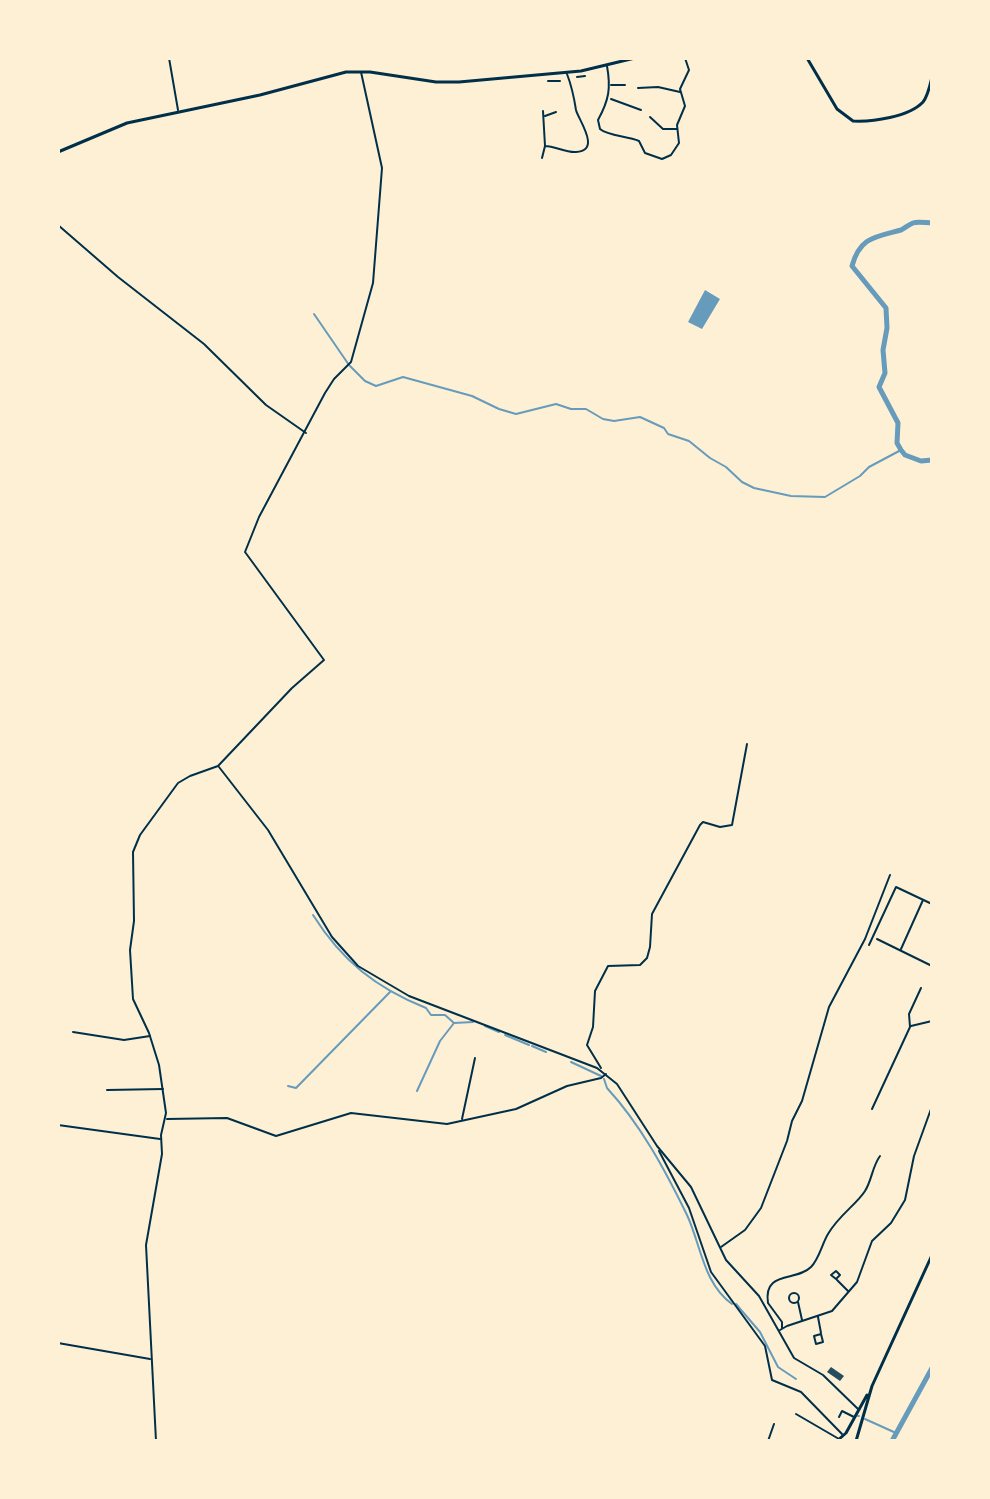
<!DOCTYPE html>
<html>
<head>
<meta charset="utf-8">
<style>
	body { margin:0 }
	#map { position:relative; width:990px; height:1499px; overflow:hidden; background:#fdf0d5; font-family:"Fira Sans",sans-serif }
	canvas { display:block }
	.frame { position:absolute; inset:0; border:60px solid #fdf0d5; pointer-events:none }
</style>
</head>
<body>
<div id="map">
<canvas width="990" height="1499"></canvas>
<div class="frame"></div>
</div>
<script>
const g = document.querySelector('canvas').getContext('2d');
g.lineJoin = 'round';
function fill(path, color) {
  g.fillStyle = color;
  g.fill(path, 'evenodd');
}
function trace(path, color, width, dash) {
  g.strokeStyle = color;
  g.lineWidth = width;
  g.lineCap = dash ? 'butt' : 'round';
  g.setLineDash(dash || []);
  g.stroke(path);
}
fill(new Path2D(`
	M 705,290 L 720,299 L 702,329 L 688,322 Z`), '#669bbc');
trace(new Path2D(`
	M 314,314 L 349,365
	M 350,366 L 365,381 L 376,386 L 403,377 L 472,396 L 499,409 L 516,414 L 556,404 L 571,409 L 586,409 L 603,419 L 614,421 L 640,417 L 664,428 L 668,434 L 689,441 L 710,458 L 726,467 L 742,482 L 754,488 L 791,496 L 825,497 L 860,476 L 869,467 L 901,450
	M 313,915 C 342,961 376,988 426,1008 L 431,1015 L 445,1015 L 454,1023 L 473,1022
	M 485,1026 L 499,1032
	M 505,1035 L 529,1045
	M 532,1046 L 546,1052
	M 571,1062 L 601,1076
	M 604,1079 L 607,1088 C 641,1125 665,1170 687,1215 C 701,1245 703,1283 732,1304
	M 288,1086 L 296,1088 L 390,992
	M 417,1091 L 440,1041 L 454,1023
	M 736,1304 L 760,1332 L 778,1367 L 796,1379
	M 858,1416 L 859,1416
	M 865,1419 L 896,1433`), '#669bbc', 2);
trace(new Path2D(`
	M 932,223 C 926,223 918,221 913,223 C 908,225 905,228 901,230 C 875,237 860,237 852,266 L 886,308 L 887,328 L 883,350 L 885,373 L 879,387 L 898,423 L 897,443 L 901,450 L 905,455 L 921,461 L 932,460
	M 892,1441 L 932,1368`), '#669bbc', 5);
fill(new Path2D(`
	M 831,1367 L 844,1376 L 840,1381 L 827,1372 Z`), '#264d5e');
trace(new Path2D(`
	M 169,58 L 178,110
	M 607,66 C 611,88 609,100 598,120 L 600,129 C 608,136 627,136 639,141 L 645,153 L 662,159 L 671,155 L 679,143 L 677,125 L 685,106 L 680,89 L 689,70 L 685,58
	M 577,77 L 585,76
	M 548,81 L 560,81
	M 611,85 L 625,85
	M 638,88 L 658,87 L 680,92
	M 611,99 L 641,110
	M 545,116 L 556,112
	M 650,117 L 663,129 L 676,129
	M 545,146 C 555,146 566,153 576,152 C 602,151 578,119 576,110 C 574,97 572,87 567,74
	M 542,158 L 545,146 L 543,111
	M 58,225 L 118,277 L 204,344 L 266,405 L 306,433
	M 877,939 L 932,966
	M 869,945 L 896,887 L 932,904
	M 901,949 L 923,900
	M 911,1026 L 932,1021
	M 73,1032 L 124,1040 L 150,1036
	M 601,1068 L 587,1045 L 593,1027 L 595,991 L 608,966 L 640,965 L 647,958 L 650,947 L 652,914 L 700,825 L 703,822 L 720,827 L 732,825 L 747,744
	M 107,1090 L 163,1089
	M 872,1109 L 910,1027 L 909,1014 L 921,988
	M 167,1119 L 227,1118 L 276,1136 L 351,1113 L 447,1124 L 516,1109 L 567,1086 L 601,1078 L 606,1074
	M 462,1119 L 475,1058
	M 58,1125 L 160,1139
	M 659,1151 L 689,1208 L 711,1272 L 765,1346 L 772,1380 L 801,1392 L 842,1434
	M 721,1247 L 745,1230 L 761,1208 L 787,1141 L 792,1121 L 802,1101 L 829,1007 L 865,939 L 890,875
	M 836,1271 L 840,1275 L 836,1279 L 831,1275 Z
	M 837,1280 L 848,1291
	M789 1298a5 5 0 1 1 10 0a5 5 0 1 1-10 0Z
	M 798,1302 L 802,1320
	M 818,1317 L 821,1333
	M 782,1328 L 782,1322 L 768,1303 C 763,1270 796,1282 811,1267 C 819,1259 822,1244 828,1234 C 839,1215 856,1205 865,1191 C 872,1180 872,1167 880,1156
	M 780,1330 L 787,1326 L 832,1311 L 857,1282 L 872,1241 L 891,1223 L 905,1200 L 914,1156 L 931,1109
	M 821,1334 L 823,1342 L 816,1344 L 814,1336 Z
	M 58,1343 L 150,1359
	M 796,1414 L 839,1439
	M 839,1417 L 842,1411 L 854,1417
	M 768,1441 L 774,1424`), '#003049', 2);
trace(new Path2D(`
	M 219,767 L 268,830 L 332,937 L 358,966 L 409,996 L 597,1068 L 617,1084 L 657,1146 L 691,1187 L 726,1260 L 759,1296 L 794,1358 L 823,1375 L 858,1409
	M 156,1441 L 146,1245 L 162,1154 L 161,1135 L 166,1113 L 159,1065 L 149,1033 L 133,999 L 130,950 L 134,921 L 133,852 L 140,835 L 178,783 L 190,776 L 218,766 L 292,688 L 324,660 L 245,552 L 259,517 L 325,393 L 334,379 L 351,362 L 373,283 L 382,168 L 361,72`), '#003049', 2);
trace(new Path2D(`
	M 807,58 L 837,109 L 853,121 C 872,122 909,117 923,102 C 928,96 930,85 932,77
	M 58,152 L 127,123 L 260,95 L 346,72 L 370,72 L 436,82 L 459,82 L 581,71 L 635,58
	M 837,1441 L 846,1433 L 867,1395
	M 856,1441 L 872,1386 L 932,1255`), '#003049', 3);
</script>
</body>
</html>
